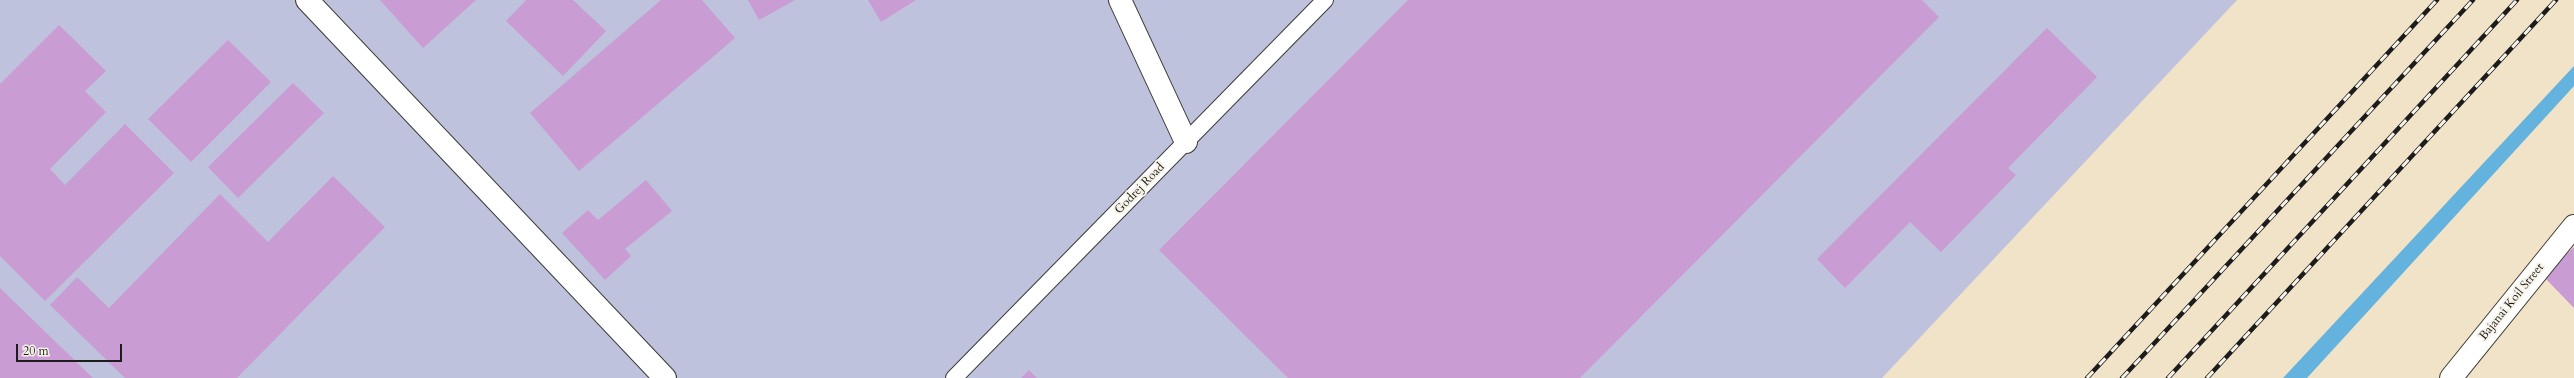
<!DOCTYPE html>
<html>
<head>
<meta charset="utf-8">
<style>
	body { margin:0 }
	#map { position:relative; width:2574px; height:378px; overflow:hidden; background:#f1e3c7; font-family:Cardo,serif }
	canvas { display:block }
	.scale { position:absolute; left:16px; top:344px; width:106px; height:18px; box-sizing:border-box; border:2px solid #1c1c1c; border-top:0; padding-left:5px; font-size:12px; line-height:14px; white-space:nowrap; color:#1c1c1c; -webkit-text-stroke:3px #f7f3e8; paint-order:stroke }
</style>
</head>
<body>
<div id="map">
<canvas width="2574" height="378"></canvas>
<div class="scale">20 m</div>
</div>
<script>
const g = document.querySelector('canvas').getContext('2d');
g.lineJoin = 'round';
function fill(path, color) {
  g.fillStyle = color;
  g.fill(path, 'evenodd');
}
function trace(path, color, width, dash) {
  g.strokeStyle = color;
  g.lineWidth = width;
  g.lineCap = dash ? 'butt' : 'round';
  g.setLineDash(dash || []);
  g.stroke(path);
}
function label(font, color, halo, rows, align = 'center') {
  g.font = font + ' Cardo,serif';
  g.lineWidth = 4;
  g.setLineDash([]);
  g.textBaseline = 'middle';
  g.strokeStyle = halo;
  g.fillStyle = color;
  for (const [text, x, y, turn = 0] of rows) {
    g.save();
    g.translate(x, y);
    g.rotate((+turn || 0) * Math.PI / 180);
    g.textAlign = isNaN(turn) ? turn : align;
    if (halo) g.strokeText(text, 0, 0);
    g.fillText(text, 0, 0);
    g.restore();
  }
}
fill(new Path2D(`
	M 0,0 L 2237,0 L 1882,378 L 0,378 Z`), '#bfc2dd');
fill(new Path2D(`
	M 2574,66 L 2574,86 L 2307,378 L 2283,378 Z`), '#64b3de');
fill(new Path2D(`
	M 380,0 L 476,0 L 423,48 Z
	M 526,0 L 573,0 L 606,31 L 563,76 L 506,21 Z
	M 661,0 L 702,0 L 735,38 L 579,171 L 530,113 Z
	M 748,0 L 795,0 L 759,20 Z
	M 868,0 L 916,0 L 881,22 Z
	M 1408,0 L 1922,0 L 1939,17 L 1580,378 L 1288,378 L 1159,250 Z
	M 59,25 L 106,71 L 85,91 L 106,112 L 50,169 L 65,185 L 125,124 L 174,173 L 45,301 L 0,256 L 0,84 Z
	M 2047,28 L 2097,77 L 2008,168 L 2016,175 L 1941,252 L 1910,222 L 1845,288 L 1817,259 Z
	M 228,40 L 271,82 L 191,162 L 148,119 Z
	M 293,83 L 324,113 L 238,198 L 208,167 Z
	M 333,176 L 385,227 L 237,378 L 125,378 L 50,305 L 77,277 L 109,308 L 220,194 L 268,242 Z
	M 646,180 L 672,211 L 625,249 L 631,256 L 605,280 L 562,233 L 588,210 L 598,220 Z
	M 2574,247 L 2574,308 L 2543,276 Z
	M 0,288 L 93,378 L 0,378 Z
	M 1029,370 L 1037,378 L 1021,378 Z`), '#ca9cd4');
const lane = new Path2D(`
	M 954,378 L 1325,0`);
const street = new Path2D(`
	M 307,0 L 665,378
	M 1120,0 L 1186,142
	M 2451,378 L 2574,226`);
trace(lane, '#3c3a36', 18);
trace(street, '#3c3a36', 24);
trace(lane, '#fff', 16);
trace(street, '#fff', 22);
const rail = new Path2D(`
	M 2087,378 L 2437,0
	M 2122,378 L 2473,0
	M 2168,378 L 2517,0
	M 2207,378 L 2556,0`);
trace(rail, '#1c1c1c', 4.5);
trace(rail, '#f7f3e8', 3, [9]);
label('12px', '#1c1c1c', '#f7f3e8', [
	["Godrej Road",1140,189,-46],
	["Bajanai Koil Street",2512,302,-51]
]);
</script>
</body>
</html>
